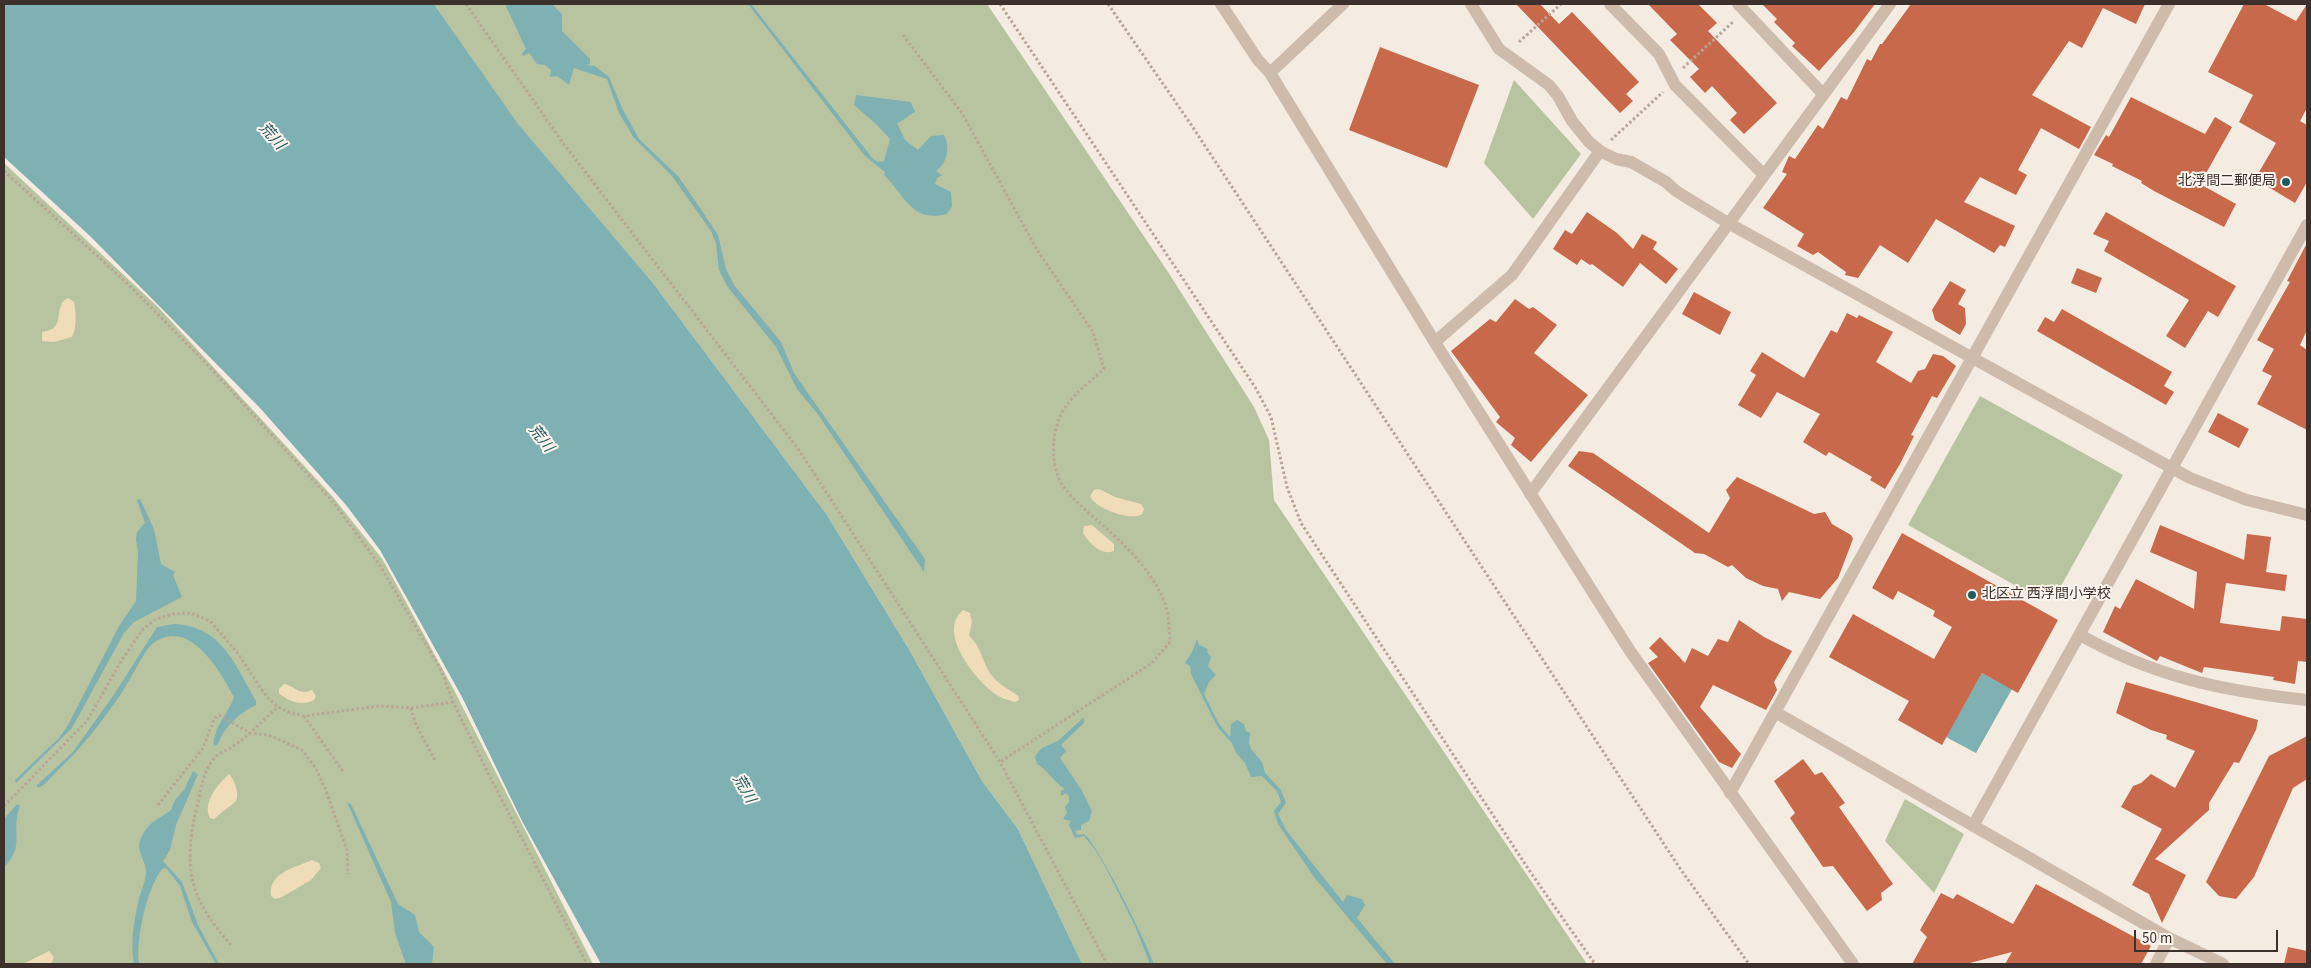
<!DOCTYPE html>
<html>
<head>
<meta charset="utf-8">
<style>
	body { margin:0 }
	#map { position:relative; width:2311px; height:968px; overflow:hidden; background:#f4ebe1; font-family:"Source Sans 3",sans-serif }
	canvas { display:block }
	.frame { position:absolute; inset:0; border:5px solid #3b302b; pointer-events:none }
	.scale { position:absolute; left:2134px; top:930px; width:144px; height:22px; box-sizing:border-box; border:2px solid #3b302b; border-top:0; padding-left:6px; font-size:15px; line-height:18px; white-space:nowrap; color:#3b302b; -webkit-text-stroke:4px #fbf5ee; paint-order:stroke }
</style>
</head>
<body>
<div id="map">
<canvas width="2311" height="968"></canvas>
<div class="frame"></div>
<div class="scale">50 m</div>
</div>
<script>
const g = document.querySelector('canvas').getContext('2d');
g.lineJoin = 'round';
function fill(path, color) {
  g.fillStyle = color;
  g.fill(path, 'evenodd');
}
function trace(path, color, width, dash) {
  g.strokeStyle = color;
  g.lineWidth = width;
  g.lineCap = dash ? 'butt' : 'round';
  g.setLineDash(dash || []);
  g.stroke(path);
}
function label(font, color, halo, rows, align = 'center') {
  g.font = font + ' "Source Sans 3","Noto Sans JP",sans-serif';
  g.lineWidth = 4;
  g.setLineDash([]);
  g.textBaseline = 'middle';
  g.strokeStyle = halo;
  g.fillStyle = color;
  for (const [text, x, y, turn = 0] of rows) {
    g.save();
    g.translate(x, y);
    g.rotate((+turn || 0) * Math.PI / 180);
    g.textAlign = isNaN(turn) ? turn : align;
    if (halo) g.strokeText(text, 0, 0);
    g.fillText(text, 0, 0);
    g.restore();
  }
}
fill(new Path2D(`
	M 434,4 L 987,4 L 1168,272 L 1254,407 L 1269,440 L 1274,500 L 1587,964 L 1082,964 L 1018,829 L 982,781 L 910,651 L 827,515 L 653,283 L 518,125 Z
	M 1514,80 L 1581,154 L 1533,219 L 1484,163 Z
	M 4,163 L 158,307 L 333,497 L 383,560 L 454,690 L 593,964 L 4,964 Z
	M 1980,396 L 2123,475 L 2061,586 L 2056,584 L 2050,596 L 2028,585 L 2025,591 L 1908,525 Z
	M 1905,799 L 1964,834 L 1934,893 L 1885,841 Z`), '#b8c4a0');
fill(new Path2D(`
	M 68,298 L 74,302 C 76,312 77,328 72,337 L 54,342 L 42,341 L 42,332 C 45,331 48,331 50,330 C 64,325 54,304 68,298 Z
	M 1099,489 L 1115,497 L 1141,504 L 1144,509 L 1142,514 C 1132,522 1094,508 1090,496 L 1094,490 Z
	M 1092,525 L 1114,544 L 1114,551 C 1101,556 1090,544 1083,533 L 1084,526 Z
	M 963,610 L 970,613 L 972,622 L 969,636 C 981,646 982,661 990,673 C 997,684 1009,689 1018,696 L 1019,700 L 1015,702 C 1008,700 1000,698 994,693 C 974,678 937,632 963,610 Z
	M 284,684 C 296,686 298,696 312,690 L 316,696 L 314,700 C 303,706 288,702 279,693 L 279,689 Z
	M 229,774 C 234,779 240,794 236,801 C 233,804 219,814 214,819 L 210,818 C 202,803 218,784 229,774 Z
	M 312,860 L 319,863 L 321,868 L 311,880 L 282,897 L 275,899 L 271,896 C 268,872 295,868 312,860 Z
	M 49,951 L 54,957 L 51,964 L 23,964 Z`), '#efdcb8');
fill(new Path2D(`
	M 4,4 L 434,4 L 518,124 L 653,283 L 827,515 L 910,651 L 982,781 L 1018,829 L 1082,964 L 601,964 L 522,821 L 462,697 L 380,550 L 346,505 L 260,408 L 90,236 L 4,157 Z
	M 505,4 L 552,4 L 562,14 L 562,31 L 590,59 L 590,64 L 586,65 L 595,66 L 609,77 L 622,108 L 639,139 L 678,176 L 700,208 L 718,235 L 726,269 L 734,285 L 781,342 L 794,373 L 805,389 L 925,559 L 924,572 L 817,413 L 797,389 L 776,347 L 727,286 L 719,270 L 716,243 L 711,231 L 672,176 L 634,138 L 619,113 L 607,79 L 574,68 L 569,85 L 557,76 L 550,77 L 551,70 L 545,65 L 537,64 L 529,53 L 523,56 L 522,53 L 526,49 Z
	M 748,4 L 751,4 L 873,159 L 878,162 L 884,161 L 890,139 L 876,124 L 854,105 L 856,95 L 911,102 L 915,112 C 908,115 904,121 897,123 L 905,140 L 918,150 L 931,136 L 944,135 C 950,148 948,162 936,171 L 942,175 L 937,178 L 935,184 L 951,192 L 952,206 L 947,214 C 912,223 906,197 884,175 L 885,172 L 865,156 Z
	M 140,499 L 154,529 L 161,564 L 175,572 L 173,575 L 182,597 L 134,622 L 124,633 L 72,728 L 16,783 L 15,780 L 59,738 L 68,725 L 119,626 L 136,601 L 138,553 L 136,539 L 137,532 L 145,523 L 137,500 Z
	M 174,624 C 222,626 235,665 256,701 L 256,705 C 239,713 224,727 218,744 L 214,746 C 212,729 229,713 234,697 C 220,671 188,614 151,645 C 145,650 128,684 121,694 C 103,720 83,746 61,767 C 54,773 46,785 38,788 L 37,785 L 73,752 L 115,693 L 157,627 Z
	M 1197,639 L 1199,645 L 1208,649 L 1207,652 L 1211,657 L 1208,666 L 1216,675 L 1209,682 L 1204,694 L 1219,724 L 1230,737 L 1231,724 L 1237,720 L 1244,724 L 1246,731 L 1250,733 L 1249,743 L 1251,749 L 1262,762 L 1265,773 L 1281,790 L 1286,803 L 1278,814 L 1286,830 L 1343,902 L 1347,895 L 1362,899 L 1365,905 L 1357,918 L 1395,964 L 1387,964 L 1314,877 L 1278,824 L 1274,811 L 1281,802 L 1277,791 L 1262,776 L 1251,777 L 1245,763 L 1236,753 L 1232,743 L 1218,728 L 1191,674 L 1190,666 L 1185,663 L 1192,652 Z
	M 1982,673 L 2012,689 L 1976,753 L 1946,737 Z
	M 1084,717 L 1084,723 L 1061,745 L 1066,751 L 1060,758 L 1081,789 L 1092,811 L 1089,821 L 1081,825 L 1081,830 L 1075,831 L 1077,835 L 1084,834 C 1098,844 1147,944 1154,964 L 1150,964 L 1135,926 L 1105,866 L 1096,851 L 1084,836 L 1075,838 L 1069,825 L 1071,821 L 1063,819 L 1067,813 L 1065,807 L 1069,802 L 1069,796 L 1066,793 L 1061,796 L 1061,791 L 1065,789 C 1055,784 1048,770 1037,764 L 1035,756 L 1042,748 L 1058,741 Z
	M 193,771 L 198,774 L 176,825 L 170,850 L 163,861 L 182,882 L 198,925 L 219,964 L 216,964 L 192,922 L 180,886 L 166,868 L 162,869 C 147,888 135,941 139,964 L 134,964 C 130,942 134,920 139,899 C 141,891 146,880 146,872 C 146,860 135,851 141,838 C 148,822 159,819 171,810 L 175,800 L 184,790 Z
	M 347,802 L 351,804 L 398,904 L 415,915 L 419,932 L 434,947 L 432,964 L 406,964 L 395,933 L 391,902 Z
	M 17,804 L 20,806 C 10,830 26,847 4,867 L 4,819 Z`), '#7fb0b2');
fill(new Path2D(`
	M 1516,4 L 1540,4 L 1559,24 L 1572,12 L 1639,82 L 1626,94 L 1633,101 L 1620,113 Z
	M 1648,4 L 1698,4 L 1717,23 L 1708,31 L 1777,103 L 1744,134 L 1730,120 L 1737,113 L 1712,86 L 1705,93 L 1690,77 L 1699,69 L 1670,40 L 1677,34 Z
	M 1762,4 L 1875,4 L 1854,32 L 1819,71 L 1792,46 L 1795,43 L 1774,22 L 1777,19 Z
	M 1911,4 L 2145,4 L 2136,24 L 2103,8 L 2082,48 L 2069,41 L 2032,95 L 2091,127 L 2079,149 L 2041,128 L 2018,170 L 2027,175 L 2016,195 L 1980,177 L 1964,202 L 2015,226 L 2005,247 L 2000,245 L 1994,253 L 1936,219 L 1908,263 L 1880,245 L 1858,278 L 1845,275 L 1846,272 L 1818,252 L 1813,255 L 1797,246 L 1804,234 L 1763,208 L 1787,174 L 1782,172 L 1789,156 L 1795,159 L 1818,125 L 1823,129 L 1841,97 L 1847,100 L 1867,59 L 1871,61 L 1880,44 L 1882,44 Z
	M 2244,4 L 2264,4 L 2296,21 L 2307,4 L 2307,108 L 2300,121 L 2307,125 L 2307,182 L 2295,203 L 2255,179 L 2276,143 L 2239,122 L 2253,95 L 2208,72 Z
	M 1380,47 L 1479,85 L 1447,168 L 1349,130 Z
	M 2131,97 L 2205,134 L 2215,117 L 2232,127 L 2200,184 L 2236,204 L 2224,227 L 2154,191 L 2141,183 L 2142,181 L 2112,166 L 2113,164 L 2094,155 L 2106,135 L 2109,137 Z
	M 1587,212 L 1617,233 L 1633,249 L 1642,234 L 1657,242 L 1653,249 L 1678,269 L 1666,284 L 1640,263 L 1623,287 L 1592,264 L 1590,265 L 1581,259 L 1577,265 L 1553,249 L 1565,230 L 1572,234 Z
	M 2106,212 L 2236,286 L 2218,317 L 2208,311 L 2185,348 L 2166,336 L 2189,300 L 2104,251 L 2109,241 L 2093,234 Z
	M 2307,243 L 2307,330 L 2300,345 L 2307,350 L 2307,430 L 2257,404 L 2272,376 L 2262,371 L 2274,349 L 2257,340 L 2290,282 L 2287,281 Z
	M 2077,268 L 2102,278 L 2096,293 L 2071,283 Z
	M 1950,281 L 1966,290 L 1958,304 L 1965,308 L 1966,324 L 1960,335 L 1935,320 L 1932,310 Z
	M 1694,292 L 1731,312 L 1720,335 L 1682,314 Z
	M 1515,299 L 1529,309 L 1533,307 L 1557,325 L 1534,353 L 1588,395 L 1531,462 L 1511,445 L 1515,438 L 1496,422 L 1500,417 L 1451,351 L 1490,319 L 1496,322 Z
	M 2062,309 L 2172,372 L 2164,386 L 2174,392 L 2166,405 L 2037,331 L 2045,317 L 2054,322 Z
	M 1847,313 L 1857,318 L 1859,315 L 1893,332 L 1876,362 L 1911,383 L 1918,371 L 1925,369 L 1933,354 L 1943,356 L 1956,366 L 1937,398 L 1932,396 L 1911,435 L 1914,436 L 1900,464 L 1885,489 L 1870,480 L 1872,477 L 1829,452 L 1826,456 L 1803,442 L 1820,414 L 1777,392 L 1761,418 L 1738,405 L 1756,375 L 1750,371 L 1762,352 L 1804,378 L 1831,330 L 1837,333 Z
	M 2218,413 L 2249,429 L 2239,448 L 2208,432 Z
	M 1579,451 L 1593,453 L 1709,533 L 1730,498 L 1726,490 L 1737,477 L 1814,514 L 1825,512 L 1832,524 L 1851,535 L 1853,539 L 1838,578 L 1820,599 L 1789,592 L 1782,601 L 1778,589 L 1763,586 L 1746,578 L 1732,565 L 1728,567 L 1704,554 L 1695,553 L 1568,466 Z
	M 2160,525 L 2244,560 L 2247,534 L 2271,537 L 2266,572 L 2287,575 L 2285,591 L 2226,583 L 2220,623 L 2280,631 L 2282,616 L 2307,619 L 2307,662 L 2298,661 L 2295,684 L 2273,680 L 2274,677 L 2204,667 L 2202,673 L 2160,656 L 2157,661 L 2103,632 L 2115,606 L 2120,609 L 2136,579 L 2194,609 L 2197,572 L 2150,552 Z
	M 1902,533 L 2058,620 L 2018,693 L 1982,673 L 1942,745 L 1898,720 L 1909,701 L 1829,657 L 1853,614 L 1934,659 L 1952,627 L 1933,616 L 1935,611 L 1898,591 L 1893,600 L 1872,588 Z
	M 1739,620 L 1764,637 L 1792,651 L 1774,682 L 1777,690 L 1766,710 L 1713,685 L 1700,707 L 1741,754 L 1732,768 L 1719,762 L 1648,663 L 1658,657 L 1649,648 L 1660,637 L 1685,663 L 1692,648 L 1708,656 L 1718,639 L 1728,642 Z
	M 2126,682 L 2258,720 L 2256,730 L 2239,763 L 2234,762 L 2209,803 L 2209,810 L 2155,859 L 2186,875 L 2162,923 L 2149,894 L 2132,885 L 2162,829 L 2121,807 L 2133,786 L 2141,783 L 2151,774 L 2175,788 L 2195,751 L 2166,739 L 2167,735 L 2151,730 L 2116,713 Z
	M 2307,736 L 2307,779 L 2293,788 L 2254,877 L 2236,899 L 2219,896 L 2206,882 L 2269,756 Z
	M 1803,759 L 1815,775 L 1822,772 L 1845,803 L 1839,807 L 1893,884 L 1881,893 L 1882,900 L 1867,911 L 1833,866 L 1823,867 L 1790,818 L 1795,813 L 1774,781 Z
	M 2036,884 L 2151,946 L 2141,964 L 2005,964 L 2012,952 L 1966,964 L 1912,964 L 1927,937 L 1920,930 L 1941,893 L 1953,899 L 1957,894 L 2013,924 Z
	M 2288,947 L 2307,951 L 2307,964 L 2284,964 Z`), '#c8694b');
trace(new Path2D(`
	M 466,4 L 563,143 L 799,450 L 1000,762 L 1107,964
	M 1000,4 L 1255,387 L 1271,417 L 1287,487 L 1301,523 L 1531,873 L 1595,964
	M 1108,4 L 1190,123 L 1681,870 L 1749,964
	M 903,35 L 962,113 L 1037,250 L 1093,332 L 1104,369 C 1091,381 1076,392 1066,406 C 1052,425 1049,462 1061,483 C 1071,498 1085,510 1098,521 C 1124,544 1153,571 1165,604 C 1169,616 1169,629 1170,642 L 1152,663 L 1000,762
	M 1519,42 L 1561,4
	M 1683,68 L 1734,21
	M 1611,140 L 1663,92
	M 4,171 L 129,285 L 205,362 L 334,503 L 381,567 L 442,672 L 453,702 L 490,777 L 587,964
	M 411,708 L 416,725 L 435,760
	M 304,716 L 344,773
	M 158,805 L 203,748 L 214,719 L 219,715 L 250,733 L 269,735 L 302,750 L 315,767 L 325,788 L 347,850 L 348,874
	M 4,806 L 87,721 L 120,663 L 142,630 L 156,619 L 173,614 L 191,613 L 210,621 L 236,651 L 266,696 L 278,707 L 288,712 L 304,716 L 379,706 L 411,708 L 453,702
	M 231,945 C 188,897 183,867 197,806 C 201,789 203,773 213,759 C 218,753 226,751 232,747 C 249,736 262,720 278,707`), '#b9a596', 3, [2.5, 2.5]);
trace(new Path2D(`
	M 1221,4 L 1258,60 L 1270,73 L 1439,349 L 1630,651 L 1853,964
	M 1471,4 L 1499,49 L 1549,85 L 1558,96 L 1572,121 L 1589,142 L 1600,151 L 1616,159 L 1631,162 L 1666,182 L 1676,191 L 1728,223 L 2190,478 L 2247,500 L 2307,515
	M 1610,4 L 1659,54 L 1675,85 L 1764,175
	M 1738,4 L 1823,94
	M 1270,73 L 1343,4
	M 1436,341 L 1512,275 L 1600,151
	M 1530,494 L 1890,4
	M 2080,635 C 2155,677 2223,691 2307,700
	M 1775,712 L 2169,938 L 2223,964
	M 1730,793 L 2169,4
	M 1973,826 L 2307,225
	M 2156,964 L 2169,938`), '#cdbbac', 12);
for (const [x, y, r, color] of [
	[2286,182,5,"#1f5a5e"],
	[1972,595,5,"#1f5a5e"]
]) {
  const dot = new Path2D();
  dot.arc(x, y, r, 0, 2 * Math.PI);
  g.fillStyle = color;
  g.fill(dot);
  trace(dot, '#fbf5ee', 2);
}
label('14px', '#3b302b', '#fbf5ee', [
	["北浮間二郵便局",2276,182],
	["北区立 西浮間小学校",1982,595,"left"]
], 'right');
label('italic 15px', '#1f5a5e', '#fbf5ee', [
	["荒川",271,137,48],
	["荒川",540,439,52],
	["荒川",743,789,60]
]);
</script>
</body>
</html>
